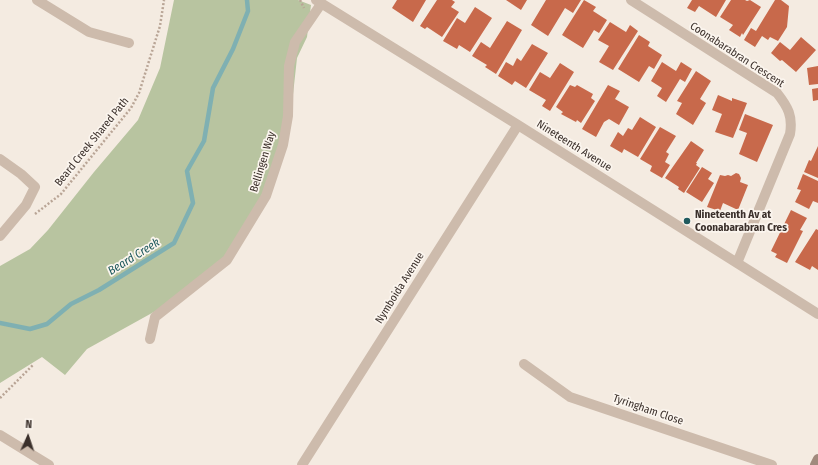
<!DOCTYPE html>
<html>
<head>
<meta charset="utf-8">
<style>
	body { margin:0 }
	#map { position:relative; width:818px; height:465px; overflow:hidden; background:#f4ebe1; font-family:"Fira Sans Condensed",sans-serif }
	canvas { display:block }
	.north { position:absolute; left:8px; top:417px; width:40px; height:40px; -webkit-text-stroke:3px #fbf5ee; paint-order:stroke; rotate:3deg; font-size:11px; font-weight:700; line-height:16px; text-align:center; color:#3b302b }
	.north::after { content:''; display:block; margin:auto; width:14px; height:18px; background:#3b302b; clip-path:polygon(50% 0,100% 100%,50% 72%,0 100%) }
</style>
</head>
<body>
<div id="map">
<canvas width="818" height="465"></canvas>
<div class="north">N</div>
</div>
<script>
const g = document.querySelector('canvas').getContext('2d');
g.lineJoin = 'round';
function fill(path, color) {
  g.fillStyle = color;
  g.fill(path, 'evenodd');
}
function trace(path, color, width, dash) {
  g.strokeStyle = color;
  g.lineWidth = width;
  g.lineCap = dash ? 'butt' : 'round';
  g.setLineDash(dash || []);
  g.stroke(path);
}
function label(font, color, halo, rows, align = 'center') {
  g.font = font + ' "Fira Sans Condensed",sans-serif';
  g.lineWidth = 3.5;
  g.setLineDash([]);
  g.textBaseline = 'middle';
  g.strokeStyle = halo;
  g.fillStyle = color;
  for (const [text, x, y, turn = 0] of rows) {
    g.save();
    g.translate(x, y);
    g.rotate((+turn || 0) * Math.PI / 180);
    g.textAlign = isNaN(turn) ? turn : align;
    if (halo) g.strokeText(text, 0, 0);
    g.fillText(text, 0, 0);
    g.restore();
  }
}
fill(new Path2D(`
	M 174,0 L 298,0 L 311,5 L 307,37 L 297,58 L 288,140 L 236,248 L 170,303 L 87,349 L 65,375 L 42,357 L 0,383 L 0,266 L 30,249 L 48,230 L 94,172 L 138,120 L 160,68 Z`), '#b8c4a0');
trace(new Path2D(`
	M 0,323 L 30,329 L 47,324 L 71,304 L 99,290 L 174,243 L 193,203 L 187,171 L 204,141 L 213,88 L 233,49 L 248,11 L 247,0`), '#7fb0b2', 4.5);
fill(new Path2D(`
	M 397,0 L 426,0 L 413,22 L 392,8 Z
	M 437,0 L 452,0 L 455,2 L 451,7 L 459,12 L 442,37 L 427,27 L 425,29 L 420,26 Z
	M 506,0 L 527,0 L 521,10 Z
	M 546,0 L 581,0 L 573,13 L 565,8 L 548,36 L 531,25 Z
	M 584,0 L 596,7 L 593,11 L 607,20 L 599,33 L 594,30 L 583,48 L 562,35 Z
	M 692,0 L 726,0 L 716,17 L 699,6 L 695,12 L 687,8 Z
	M 731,0 L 745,0 L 747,1 L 750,0 L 761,7 L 743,35 L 742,33 L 740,37 L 729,30 L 733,25 L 720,17 Z
	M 775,0 L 781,0 L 789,6 L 787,27 L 778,41 L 770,37 L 768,40 L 762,36 L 755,47 L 744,40 L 751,28 L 756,31 Z
	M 475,7 L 492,18 L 470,52 L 459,45 L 457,49 L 443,41 L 457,18 L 465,23 Z
	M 507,21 L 522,30 L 496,74 L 485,67 L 487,65 L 472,56 L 481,42 L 490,48 Z
	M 610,22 L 626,32 L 630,25 L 638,31 L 613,70 L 599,62 L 609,46 L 598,40 Z
	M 639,35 L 650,42 L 648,46 L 662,55 L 654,69 L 649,66 L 639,82 L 618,69 Z
	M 801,37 L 816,50 L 796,72 L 782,60 L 780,61 L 771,53 L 780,42 L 790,50 Z
	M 532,44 L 548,53 L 526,88 L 515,81 L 512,85 L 498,76 L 506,62 L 513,66 L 517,58 L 521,61 Z
	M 662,62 L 676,71 L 681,62 L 692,69 L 685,82 L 680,79 L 666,102 L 657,96 L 662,88 L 651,81 Z
	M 560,63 L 574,72 L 550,111 L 542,106 L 546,100 L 529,90 L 540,72 L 550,78 Z
	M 818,66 L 818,84 L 809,85 L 807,68 Z
	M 696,71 L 711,81 L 700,99 L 706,103 L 693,125 L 676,114 L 682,103 L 677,101 Z
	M 570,85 L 575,87 L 577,85 L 593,94 L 591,98 L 595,101 L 581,123 L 577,120 L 576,122 L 561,114 L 563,112 L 556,107 Z
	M 608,85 L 620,91 L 615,99 L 629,107 L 619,125 L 609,119 L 604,122 L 596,137 L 582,129 Z
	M 818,88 L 818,100 L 813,101 L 812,89 Z
	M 718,95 L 732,101 L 732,98 L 747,103 L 733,138 L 715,132 L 722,114 L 712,110 Z
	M 745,114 L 773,125 L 757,162 L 739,154 L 747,133 L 739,130 Z
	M 640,117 L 656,127 L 638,157 L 624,149 L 622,153 L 610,146 L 618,132 L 623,136 L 628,128 L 632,130 Z
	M 660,127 L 676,136 L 666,152 L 669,154 L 665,162 L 670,165 L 662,178 L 650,171 L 652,166 L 640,159 Z
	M 691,141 L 704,150 L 696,163 L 697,163 L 696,165 L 700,168 L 684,193 L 678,189 L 679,187 L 665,178 Z
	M 818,146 L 818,178 L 804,172 L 809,160 L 811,161 Z
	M 702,167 L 712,173 L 708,179 L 714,183 L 702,202 L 686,192 Z
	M 736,173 L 739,174 L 741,178 L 740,182 L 748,185 L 738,210 L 723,203 L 720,211 L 707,207 L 720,175 L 725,176 L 728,175 L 731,176 Z
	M 803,174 L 818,181 L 818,203 L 813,201 L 809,209 L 795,202 L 801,190 L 797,189 Z
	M 791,210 L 807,218 L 800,230 L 803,231 L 787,263 L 775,257 L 777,254 L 771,251 Z
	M 816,229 L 818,230 L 818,270 L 812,266 L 810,270 L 795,262 Z`), '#c8694b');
trace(new Path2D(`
	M 300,0 L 304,8
	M 35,214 L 61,194 L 131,108 L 139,93 L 160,26 L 164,0
	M 0,398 L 33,365`), '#b9a596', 2.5, [2, 2]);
trace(new Path2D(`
	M 37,0 L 89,32 L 129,43
	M 316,0 L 518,125 L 818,314
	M 631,0 L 777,93 C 788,107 793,116 790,134 L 737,263
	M 0,159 L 21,174 L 35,187 L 26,205 L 0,236
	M 150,339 L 155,317 L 227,260 L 266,196 L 283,145 L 288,116 L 289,66 L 295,42 L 321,4
	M 524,364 L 570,397 L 772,465
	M 0,435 L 49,465
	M 302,465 L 518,125`), '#cdbbac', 10);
trace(new Path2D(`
	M 815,465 L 818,459`), '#a18a7d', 10);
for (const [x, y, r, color] of [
	[687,221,4,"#1f5a5e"]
]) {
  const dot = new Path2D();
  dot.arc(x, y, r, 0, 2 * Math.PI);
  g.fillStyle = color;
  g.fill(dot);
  trace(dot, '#fbf5ee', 1.5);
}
label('11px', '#3b302b', '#fbf5ee', [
	["Coonabarabran Crescent",737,55,33],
	["Beard Creek Shared Path",92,142,-51],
	["Nineteenth Avenue",574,146,32],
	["Bellingen Way",263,162,-73],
	["Nymboida Avenue",400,288,-58],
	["Tyringham Close",648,410,19]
]);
label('bold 11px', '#3b302b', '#fbf5ee', [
	["Nineteenth Av at",695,215],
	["Coonabarabran Cres",695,228]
], 'left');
label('italic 12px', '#1f5a5e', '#fbf5ee', [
	["Beard Creek",134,257,-32]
]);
</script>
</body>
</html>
